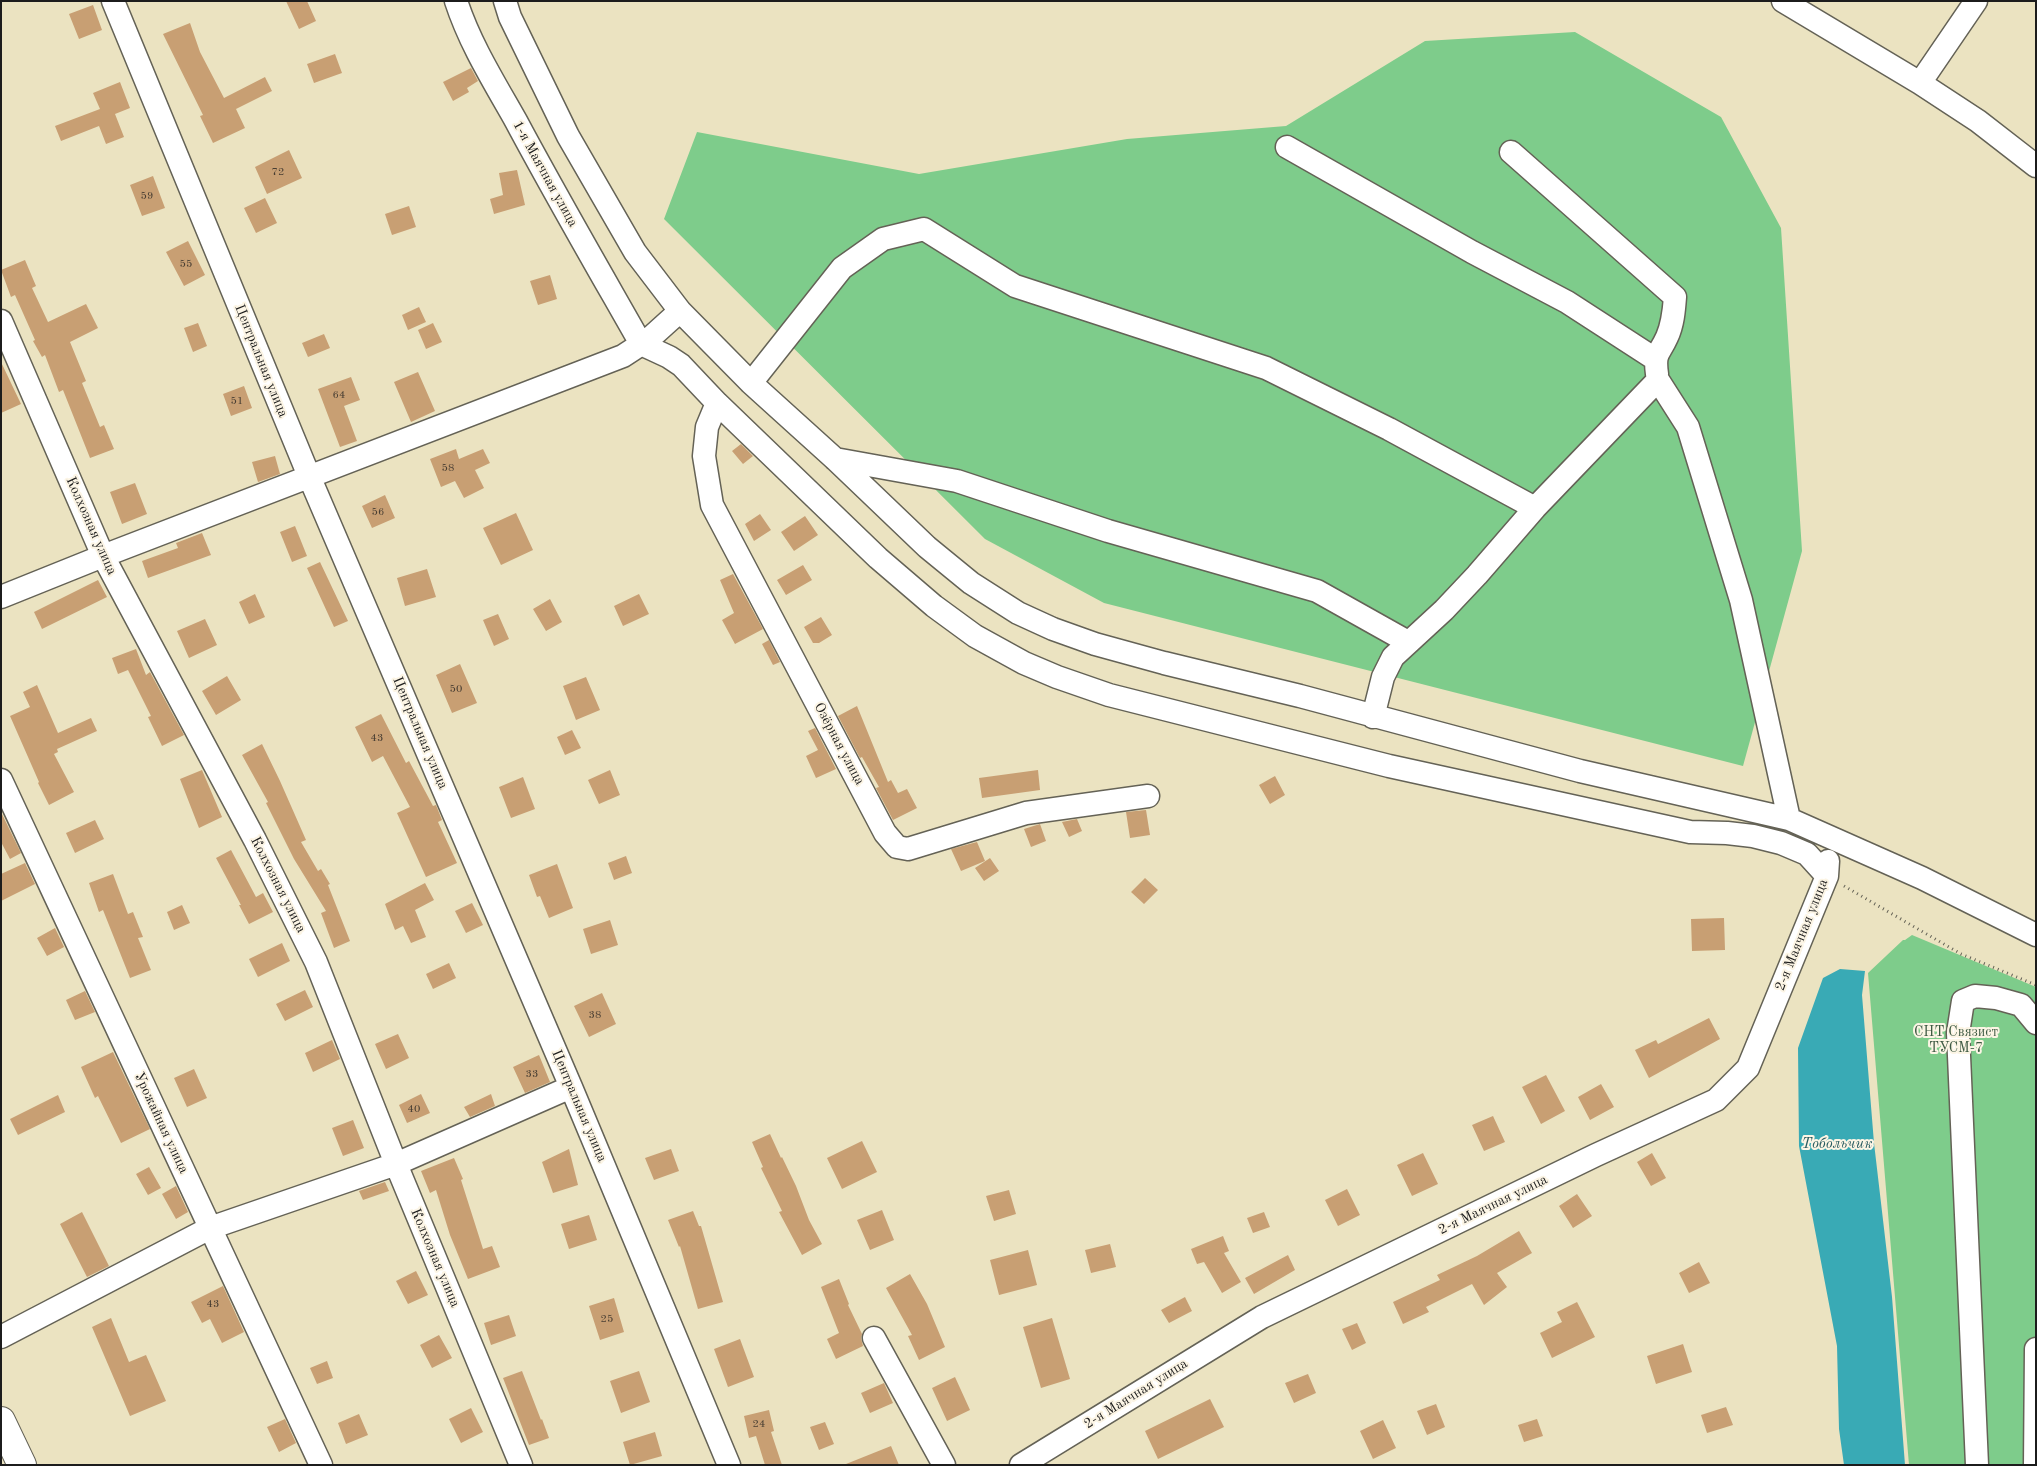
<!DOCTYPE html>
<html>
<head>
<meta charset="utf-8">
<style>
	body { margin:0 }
	#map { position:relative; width:2037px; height:1466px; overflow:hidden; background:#ebe3c1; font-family:"Old Standard TT",serif }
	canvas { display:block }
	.frame { position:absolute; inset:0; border:2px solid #1c1c1c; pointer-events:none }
</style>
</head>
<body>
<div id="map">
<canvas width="2037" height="1466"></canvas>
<div class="frame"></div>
</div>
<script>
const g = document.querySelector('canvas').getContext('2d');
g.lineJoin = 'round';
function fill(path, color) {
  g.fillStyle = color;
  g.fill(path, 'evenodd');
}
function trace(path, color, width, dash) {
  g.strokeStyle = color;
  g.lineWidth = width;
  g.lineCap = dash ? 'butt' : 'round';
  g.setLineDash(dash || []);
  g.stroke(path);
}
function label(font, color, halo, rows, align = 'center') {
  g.font = font + ' "Old Standard TT",serif';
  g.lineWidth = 4;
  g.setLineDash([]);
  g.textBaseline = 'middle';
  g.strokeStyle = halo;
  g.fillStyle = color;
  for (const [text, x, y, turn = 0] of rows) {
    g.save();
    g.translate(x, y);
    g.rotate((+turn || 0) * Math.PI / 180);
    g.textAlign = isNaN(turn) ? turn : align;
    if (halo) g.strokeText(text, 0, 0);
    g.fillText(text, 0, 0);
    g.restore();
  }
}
fill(new Path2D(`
	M 1575,32 L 1721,117 L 1781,228 L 1802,551 L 1743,766 L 1104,603 L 985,539 L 664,219 L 697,132 L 919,174 L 1127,139 L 1286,126 L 1425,41 Z
	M 1912,935 L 2036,987 L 2036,1465 L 1909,1465 L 1868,973 L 1903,940 L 1905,940 Z`), '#7ecc8b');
fill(new Path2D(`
	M 1840,969 L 1865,971 L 1862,995 L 1874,1143 L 1892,1297 L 1905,1465 L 1844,1465 L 1839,1429 L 1837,1346 L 1799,1146 L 1798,1048 L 1823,978 Z`), '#39aab5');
fill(new Path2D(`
	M 286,1 L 307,1 L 316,21 L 299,29 Z
	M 93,5 L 102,30 L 79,39 L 69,14 Z
	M 190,23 L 200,52 L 224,98 L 265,77 L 272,91 L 236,109 L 245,128 L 213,143 L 200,116 L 203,115 L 163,34 Z
	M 335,54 L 342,73 L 314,83 L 307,64 Z
	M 471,68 L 478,81 L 467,88 L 469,92 L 453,101 L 443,82 Z
	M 120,82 L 130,108 L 115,114 L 124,137 L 106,144 L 99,126 L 61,141 L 55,126 L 100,109 L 93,93 Z
	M 289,150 L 302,178 L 267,194 L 255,167 Z
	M 517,170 L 525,205 L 494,214 L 490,199 L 503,195 L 499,173 Z
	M 153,176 L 165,208 L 142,216 L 130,185 Z
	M 265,198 L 277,223 L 256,233 L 244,208 Z
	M 409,206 L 416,227 L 392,235 L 385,214 Z
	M 188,241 L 205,275 L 184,286 L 166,252 Z
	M 25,260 L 36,286 L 32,288 L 48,322 L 86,304 L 98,328 L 70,342 L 86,381 L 82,383 L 100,427 L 104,425 L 114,449 L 90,458 L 63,390 L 59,392 L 45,355 L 42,357 L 33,341 L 35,340 L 15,295 L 11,297 L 1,270 Z
	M 550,275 L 557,299 L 538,305 L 530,281 Z
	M 419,307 L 426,322 L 408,330 L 402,315 Z
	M 198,323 L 207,346 L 193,352 L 184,328 Z
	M 433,323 L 442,342 L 426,349 L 418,330 Z
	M 324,334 L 330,348 L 308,357 L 302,343 Z
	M 1,362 L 21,404 L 1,413 Z
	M 418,372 L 435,411 L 411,422 L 394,382 Z
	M 351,377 L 360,400 L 344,406 L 357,441 L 340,447 L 318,389 Z
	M 244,386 L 252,408 L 231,416 L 223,394 Z
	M 741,444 L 753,456 L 743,464 L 732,451 Z
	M 456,449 L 459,459 L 483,449 L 490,463 L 475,470 L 484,488 L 464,498 L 455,481 L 441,487 L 430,459 Z
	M 275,456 L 280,474 L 258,482 L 252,462 Z
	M 135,483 L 147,514 L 122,524 L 110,492 Z
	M 385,495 L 395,518 L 372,528 L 362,506 Z
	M 516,513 L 533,550 L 501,565 L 483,528 Z
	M 760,514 L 771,530 L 754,541 L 745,524 Z
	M 805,516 L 818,535 L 794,551 L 781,532 Z
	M 295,526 L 307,556 L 292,562 L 280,532 Z
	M 202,533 L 211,555 L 148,578 L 142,561 L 178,548 L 176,543 Z
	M 320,562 L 348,621 L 334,627 L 307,568 Z
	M 803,565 L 812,580 L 786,595 L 777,580 Z
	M 427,569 L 436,597 L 405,606 L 397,578 Z
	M 733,574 L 763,629 L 735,644 L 722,620 L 734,613 L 720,580 Z
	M 98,580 L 107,597 L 42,629 L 34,612 Z
	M 255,594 L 265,617 L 249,624 L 239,602 Z
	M 639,594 L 649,614 L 623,626 L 614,606 Z
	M 550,599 L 562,622 L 546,631 L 533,609 Z
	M 498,614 L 509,639 L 494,646 L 483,620 Z
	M 821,617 L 832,635 L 819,643 L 813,643 L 804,627 Z
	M 205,619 L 217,645 L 189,658 L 177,631 Z
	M 769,640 L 780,662 L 773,665 L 762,644 Z
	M 136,649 L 146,675 L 150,672 L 184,735 L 162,746 L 148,717 L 151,716 L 128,670 L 118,674 L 112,658 Z
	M 460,664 L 477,703 L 452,713 L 436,675 Z
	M 227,676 L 241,700 L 216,715 L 202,691 Z
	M 586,677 L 600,710 L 576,720 L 563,686 Z
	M 37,685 L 58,733 L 91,718 L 97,731 L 57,749 L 58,752 L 54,754 L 74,792 L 49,805 L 38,783 L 39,782 L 10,716 L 30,707 L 23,692 Z
	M 857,706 L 888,782 L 891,780 L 898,793 L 907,789 L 917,808 L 893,820 L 876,788 L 879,787 L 862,757 L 860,758 L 838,716 Z
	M 381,714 L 406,763 L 409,761 L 433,806 L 436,805 L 442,820 L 438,822 L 457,863 L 426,877 L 397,813 L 410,807 L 383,756 L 372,762 L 355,727 Z
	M 815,728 L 836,769 L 816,778 L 806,756 L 818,750 L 808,731 Z
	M 572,730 L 581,748 L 565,755 L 557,737 Z
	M 262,744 L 280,781 L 306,840 L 301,842 L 318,871 L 321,869 L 330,884 L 328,885 L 350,941 L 334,948 L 321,913 L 326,911 L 294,859 L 266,803 L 268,802 L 242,755 Z
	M 202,770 L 222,817 L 199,828 L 180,779 Z
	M 610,770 L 620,795 L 599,804 L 588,780 Z
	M 1038,770 L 1040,790 L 982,798 L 979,778 Z
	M 1275,776 L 1285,795 L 1270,804 L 1259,785 Z
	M 523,777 L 535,809 L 511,818 L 499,787 Z
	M 1146,810 L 1150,835 L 1130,838 L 1126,812 Z
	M 1,812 L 21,853 L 10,859 L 1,842 Z
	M 1077,819 L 1082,831 L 1069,837 L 1062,822 Z
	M 95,820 L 104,839 L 75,853 L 66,833 Z
	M 1040,824 L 1046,841 L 1031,847 L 1024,829 Z
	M 977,842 L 985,861 L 961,871 L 951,849 Z
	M 231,850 L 256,897 L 263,893 L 273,912 L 249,924 L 239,905 L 241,905 L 216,858 Z
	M 626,856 L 632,873 L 614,880 L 608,863 Z
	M 990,858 L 999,871 L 984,881 L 975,868 Z
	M 25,863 L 35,884 L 1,901 L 1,874 Z
	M 557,864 L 573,908 L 549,918 L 540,896 L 537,897 L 529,875 Z
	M 113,874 L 128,914 L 133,912 L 143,937 L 138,938 L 151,970 L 130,978 L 103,910 L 99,912 L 89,883 Z
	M 1145,878 L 1158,890 L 1144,904 L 1131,892 Z
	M 425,883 L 434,900 L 415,910 L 426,937 L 411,943 L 403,926 L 395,930 L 385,904 Z
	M 472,903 L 483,925 L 466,933 L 455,911 Z
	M 182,905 L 190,923 L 174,930 L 167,912 Z
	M 1724,918 L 1725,950 L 1692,951 L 1691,919 Z
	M 610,920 L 618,945 L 591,954 L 583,929 Z
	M 55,928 L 64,947 L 47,956 L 37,938 Z
	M 282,943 L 290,961 L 258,977 L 249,959 Z
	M 449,963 L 456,978 L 433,989 L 426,974 Z
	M 305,990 L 313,1007 L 285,1021 L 276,1004 Z
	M 85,991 L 95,1012 L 75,1020 L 66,1000 Z
	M 602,993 L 616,1024 L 589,1037 L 574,1006 Z
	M 1709,1018 L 1720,1039 L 1649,1078 L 1635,1050 L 1656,1040 L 1658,1044 Z
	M 398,1034 L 409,1058 L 386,1069 L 375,1044 Z
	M 332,1040 L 340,1059 L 313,1072 L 305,1053 Z
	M 113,1052 L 150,1129 L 121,1143 L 98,1096 L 95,1098 L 81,1067 Z
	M 539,1055 L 550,1082 L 525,1093 L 513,1067 Z
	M 194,1069 L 207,1098 L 187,1107 L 174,1078 Z
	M 1546,1075 L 1565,1111 L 1541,1124 L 1522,1087 Z
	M 1601,1084 L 1614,1107 L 1590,1120 L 1578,1097 Z
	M 421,1094 L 430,1113 L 407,1123 L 399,1105 Z
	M 491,1094 L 495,1106 L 470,1117 L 464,1107 Z
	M 58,1095 L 65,1112 L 18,1135 L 10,1119 Z
	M 1493,1116 L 1505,1142 L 1484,1151 L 1472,1125 Z
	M 353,1120 L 364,1148 L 343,1156 L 332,1128 Z
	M 770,1134 L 781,1158 L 782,1157 L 796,1186 L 809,1220 L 822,1244 L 802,1255 L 779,1212 L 782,1211 L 761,1168 L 763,1167 L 752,1142 Z
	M 862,1141 L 877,1172 L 842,1189 L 827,1158 Z
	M 569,1149 L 578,1185 L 553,1193 L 542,1162 Z
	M 671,1149 L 679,1171 L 654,1180 L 645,1158 Z
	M 1423,1153 L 1438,1184 L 1412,1196 L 1397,1165 Z
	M 1652,1153 L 1666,1178 L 1651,1186 L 1637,1162 Z
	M 454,1158 L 463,1179 L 461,1180 L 483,1249 L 492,1246 L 500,1267 L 468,1279 L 450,1235 L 436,1190 L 430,1193 L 421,1171 Z
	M 149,1167 L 161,1188 L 148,1195 L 136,1174 Z
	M 385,1182 L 389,1191 L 363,1200 L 359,1191 Z
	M 176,1186 L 188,1212 L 176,1219 L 162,1194 Z
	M 1347,1189 L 1360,1215 L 1338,1226 L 1325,1200 Z
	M 1009,1190 L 1016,1214 L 994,1221 L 986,1196 Z
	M 1577,1194 L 1592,1216 L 1573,1228 L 1559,1206 Z
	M 882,1210 L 894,1240 L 870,1250 L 857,1220 Z
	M 693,1211 L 699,1226 L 701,1226 L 723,1302 L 698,1309 L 680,1246 L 679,1247 L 668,1220 Z
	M 82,1212 L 109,1266 L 87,1277 L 60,1224 Z
	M 1264,1212 L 1270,1227 L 1253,1233 L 1247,1218 Z
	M 589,1215 L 597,1240 L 569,1249 L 561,1224 Z
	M 1519,1231 L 1532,1253 L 1497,1273 L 1507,1287 L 1484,1305 L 1472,1284 L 1426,1307 L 1429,1312 L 1403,1324 L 1393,1302 L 1440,1280 L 1437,1275 L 1477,1256 Z
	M 1223,1236 L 1229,1251 L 1224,1253 L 1241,1282 L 1222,1293 L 1204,1262 L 1197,1264 L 1191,1249 Z
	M 1110,1244 L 1116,1267 L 1091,1273 L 1085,1250 Z
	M 1028,1250 L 1037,1285 L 999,1295 L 990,1260 Z
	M 1288,1255 L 1295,1270 L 1254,1294 L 1245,1278 Z
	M 1699,1262 L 1710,1283 L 1689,1293 L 1679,1273 Z
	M 416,1271 L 428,1295 L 408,1304 L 396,1281 Z
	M 910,1274 L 927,1304 L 945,1347 L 919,1360 L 908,1336 L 912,1335 L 886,1288 Z
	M 839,1279 L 849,1304 L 848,1305 L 862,1334 L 861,1338 L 863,1346 L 836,1359 L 827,1339 L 839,1333 L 821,1287 Z
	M 223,1286 L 244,1332 L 222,1343 L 210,1319 L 202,1323 L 191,1302 Z
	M 1185,1297 L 1192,1311 L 1169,1323 L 1161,1310 Z
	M 614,1298 L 624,1332 L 600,1340 L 589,1306 Z
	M 1577,1302 L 1595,1337 L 1552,1358 L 1540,1333 L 1562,1322 L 1557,1312 Z
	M 509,1315 L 516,1336 L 491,1345 L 484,1323 Z
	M 111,1318 L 129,1362 L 146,1355 L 166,1401 L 130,1416 L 92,1327 Z
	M 1052,1318 L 1070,1379 L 1041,1388 L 1023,1327 Z
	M 1357,1323 L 1366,1343 L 1352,1350 L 1342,1329 Z
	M 439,1335 L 452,1358 L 432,1368 L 420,1345 Z
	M 740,1339 L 754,1377 L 728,1387 L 714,1349 Z
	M 1683,1344 L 1692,1372 L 1656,1384 L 1647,1356 Z
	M 327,1361 L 333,1378 L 317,1384 L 310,1368 Z
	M 522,1371 L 541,1420 L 542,1419 L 549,1438 L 529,1445 L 503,1378 Z
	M 639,1371 L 650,1402 L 621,1413 L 610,1381 Z
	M 1308,1374 L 1316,1393 L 1294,1403 L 1285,1383 Z
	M 955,1377 L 970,1410 L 947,1421 L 932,1388 Z
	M 884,1383 L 893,1403 L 870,1413 L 861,1393 Z
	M 1210,1399 L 1224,1427 L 1158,1459 L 1145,1431 Z
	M 1436,1404 L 1445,1427 L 1427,1435 L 1417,1411 Z
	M 1726,1407 L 1733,1425 L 1707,1433 L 1701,1415 Z
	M 471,1408 L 483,1432 L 461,1443 L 449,1419 Z
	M 769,1410 L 774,1431 L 771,1432 L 782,1465 L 765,1465 L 756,1436 L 749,1438 L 744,1416 Z
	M 359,1414 L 368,1435 L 346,1444 L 338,1423 Z
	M 285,1419 L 296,1443 L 279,1452 L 267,1427 Z
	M 1537,1419 L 1543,1436 L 1524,1442 L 1518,1425 Z
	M 1383,1420 L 1396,1448 L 1373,1459 L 1360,1431 Z
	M 825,1422 L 834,1444 L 819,1450 L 810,1427 Z
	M 655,1432 L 662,1456 L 630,1465 L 623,1442 Z
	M 891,1446 L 899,1465 L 846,1465 L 846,1464 Z`), '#c89f73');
const minor = new Path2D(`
	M 113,1 L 309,476 L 571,1087 L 729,1465
	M 456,1 C 470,44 494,82 516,121 C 556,196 599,270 641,344 L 669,357 L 681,365 L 717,403 L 878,558 L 934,606 L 975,636 L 1024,663 L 1057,677 L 1109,695 L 1389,766 L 1690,832 L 1727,833 L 1753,836 L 1781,843 L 1807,854 L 1827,876
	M 505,1 L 510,17 L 568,136 L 635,252 L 680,311 L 751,383 L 835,459 L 927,547 L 971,583 L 1018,613 L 1053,629 L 1095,644 L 1164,663 L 1300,696 L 1580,771 L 1789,819 L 1922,878 L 2036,935
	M 1783,1 L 1920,83
	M 1976,1 L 1920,83 L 1978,121 L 2036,166
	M 1287,147 L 1472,252 L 1567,302 L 1655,359
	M 1511,152 L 1675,297 C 1674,310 1673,324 1667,337 C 1659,355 1654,352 1657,374
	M 1,321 L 103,556 L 255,840 L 316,962 L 396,1164 L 521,1465
	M 751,383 L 842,268 L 883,239 L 924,229 L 1015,286 L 1266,368 L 1389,429 L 1535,508
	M 717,403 L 707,427 L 704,456 L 712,505 L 885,833 L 897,847 L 908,849 L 1026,813 L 1148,796
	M 835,459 L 957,481 L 1108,531 L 1317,591 L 1408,642
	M 1,597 L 103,556 L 623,356 L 649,339 L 680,311
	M 1373,717 L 1383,677 L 1393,657 L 1444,610 L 1477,575 L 1535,508 L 1658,380 L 1688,427 L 1741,600 L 1789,819
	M 1,780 L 321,1465
	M 1,1337 L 210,1228 L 396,1164 L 571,1087
	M 874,1338 L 944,1465
	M 1021,1465 L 1262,1317 L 1596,1155 L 1716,1100 L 1748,1068 L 1827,876 L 1828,861
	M 1977,1465 L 1958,1033 L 1963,1001 L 1975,996 L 1996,998 L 2021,1005 L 2036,1023
	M 2035,1465 L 2036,1349`);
const major = new Path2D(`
	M 1,1421 L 22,1465`);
trace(minor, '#646256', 25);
trace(major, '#646256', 30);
trace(new Path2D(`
	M 1844,886 L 1961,954 L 2036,985`), '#646256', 3, [1, 4]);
trace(minor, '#fff', 22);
trace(major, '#fff', 28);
label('11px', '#473d32', null, [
	["72",278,172],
	["59",147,196],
	["55",186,264],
	["64",339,395],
	["51",237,401],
	["58",448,468],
	["56",378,512],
	["50",456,689],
	["43",377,738],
	["38",595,1015],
	["33",532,1074],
	["40",414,1109],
	["43",213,1304],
	["25",607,1319],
	["24",759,1424]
]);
label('14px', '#1c1c1c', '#fcf5e5', [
	["1-я Маячная улица",545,174,61],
	["Центральная улица",261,361,68],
	["Колхозная улица",91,526,66],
	["Центральная улица",420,733,67],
	["Озёрная улица",839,744,62],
	["Колхозная улица",278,885,63],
	["2-я Маячная улица",1802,935,-68],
	["Центральная улица",579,1106,67],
	["Урожайная улица",161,1123,65],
	["2-я Маячная улица",1493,1205,-26],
	["Колхозная улица",435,1258,67],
	["2-я Маячная улица",1136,1394,-32]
]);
label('14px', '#3e5a43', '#fcf5e5', [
	["СНТ Связист",1956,1032],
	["ТУСМ-7",1956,1048]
]);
label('italic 15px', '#295c61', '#fcf5e5', [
	["Тобольчик",1837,1144]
]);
</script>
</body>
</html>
